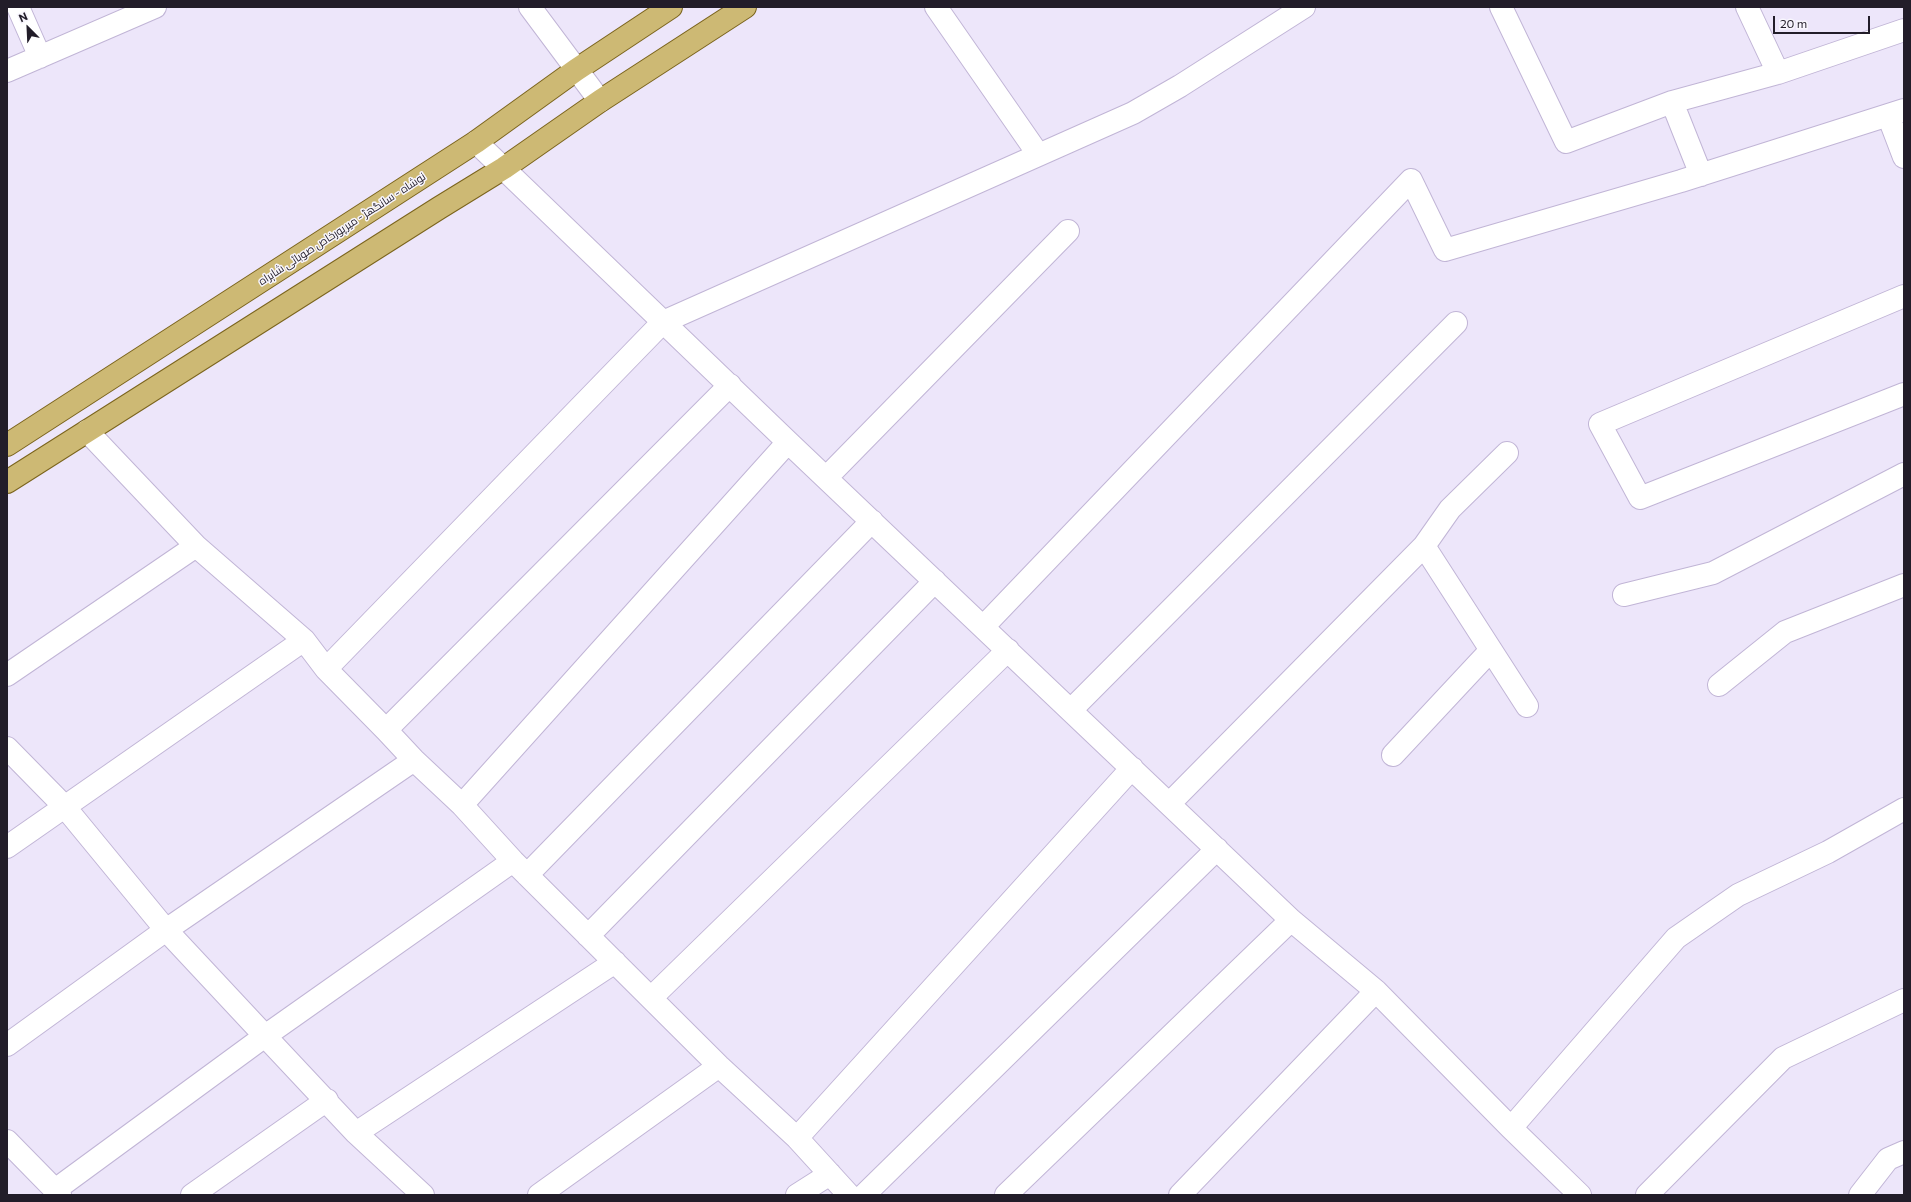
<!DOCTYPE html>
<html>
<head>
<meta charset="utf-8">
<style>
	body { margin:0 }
	#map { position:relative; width:1911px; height:1202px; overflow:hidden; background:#ede6fa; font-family:Commissioner,sans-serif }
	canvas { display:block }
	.frame { position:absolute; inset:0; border:8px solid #221d29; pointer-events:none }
	.north { position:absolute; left:8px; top:8px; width:40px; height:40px; -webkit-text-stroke:3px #f8f6fd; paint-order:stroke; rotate:336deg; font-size:11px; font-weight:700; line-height:16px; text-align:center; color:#221d29 }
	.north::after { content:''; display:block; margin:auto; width:14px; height:18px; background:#221d29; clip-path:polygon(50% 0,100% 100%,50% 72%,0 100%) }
	.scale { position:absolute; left:1773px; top:16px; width:97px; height:18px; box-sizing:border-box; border:2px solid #221d29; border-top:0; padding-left:5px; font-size:12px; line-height:14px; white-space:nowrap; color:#221d29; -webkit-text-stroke:3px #f8f6fd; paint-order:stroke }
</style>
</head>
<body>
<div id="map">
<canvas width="1911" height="1202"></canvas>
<div class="frame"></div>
<div class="north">N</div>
<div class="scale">20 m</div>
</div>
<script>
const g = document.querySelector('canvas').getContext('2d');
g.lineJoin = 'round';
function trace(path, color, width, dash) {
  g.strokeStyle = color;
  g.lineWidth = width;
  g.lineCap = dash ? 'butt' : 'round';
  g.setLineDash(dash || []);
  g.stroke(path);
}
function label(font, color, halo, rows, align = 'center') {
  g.font = font + ' Commissioner,Cairo,sans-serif';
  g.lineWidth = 3;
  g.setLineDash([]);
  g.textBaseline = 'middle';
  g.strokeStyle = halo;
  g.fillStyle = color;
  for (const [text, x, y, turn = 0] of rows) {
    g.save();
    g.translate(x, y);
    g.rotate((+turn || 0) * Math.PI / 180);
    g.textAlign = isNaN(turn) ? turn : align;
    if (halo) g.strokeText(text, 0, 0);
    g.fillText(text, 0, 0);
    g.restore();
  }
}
const street = new Path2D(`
	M 18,7 L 40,57
	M 530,7 L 600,101
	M 936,7 L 1038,154
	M 1501,7 L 1566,142 L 1672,102 L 1778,73 L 1904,30
	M 1747,7 L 1778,73
	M 7,71 L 155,7
	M 1672,102 L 1701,175
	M 1888,115 L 1904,157
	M 476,142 L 788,442 L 1291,920 L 1376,991 L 1511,1128 L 1580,1195
	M 1904,296 L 1600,424 L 1640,498 L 1904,394
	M 87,431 L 196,546 L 304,640 L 326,669 L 386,730 L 414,760 L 462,805 L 513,861 L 719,1066 L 797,1138 L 849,1195
	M 826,478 L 1068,231
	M 1424,546 L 1527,706
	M 1624,595 L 1713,573 L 1904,474
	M 983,627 L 1411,180 L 1445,250 L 1681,181 L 1904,110
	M 326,669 L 663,322 L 1133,113 L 1180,86 L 1304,7
	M 7,675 L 196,546
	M 1719,685 L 1785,632 L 1904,585
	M 1071,710 L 1456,323
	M 386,730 L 730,385
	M 7,748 L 64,806 L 166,930 L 265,1036 L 356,1133 L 423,1195
	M 1393,755 L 1491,650
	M 1169,804 L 1424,546 L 1450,509 L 1507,453
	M 462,805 L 788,442
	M 7,847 L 304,640
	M 527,875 L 872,521
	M 588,936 L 935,581
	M 651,998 L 1008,650
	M 7,1045 L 166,930 L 414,760
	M 1511,1128 L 1676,938 L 1738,895 L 1828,852 L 1904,809
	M 356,1133 L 615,962
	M 797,1138 L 1132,768
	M 55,1190 L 265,1036 L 513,861
	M 192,1195 L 327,1100
	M 539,1195 L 719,1066
	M 797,1195 L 830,1174
	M 864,1195 L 1217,849
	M 1006,1195 L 1291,920
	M 1180,1195 L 1376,991
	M 1647,1195 L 1783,1058 L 1904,1000
	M 1860,1195 L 1888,1159 L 1904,1152`);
const secondary = new Path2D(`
	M 7,1141 L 60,1195`);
const primary = new Path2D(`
	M 7,445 L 476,142 L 576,70 L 671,7
	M 7,482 L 439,208 L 504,168 L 600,101 L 745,7`);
trace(street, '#c1b5d6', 24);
trace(secondary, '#c1b5d6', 24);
trace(primary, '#7b641d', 24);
trace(street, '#fff', 22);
trace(secondary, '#fff', 22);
trace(primary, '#cdb974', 22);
label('11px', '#221d29', '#f8f6fd', [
	["نوشاہ - سانگھڑ - میرپورخاص صوبائی شاہراہ",342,229,-33]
]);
</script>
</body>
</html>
